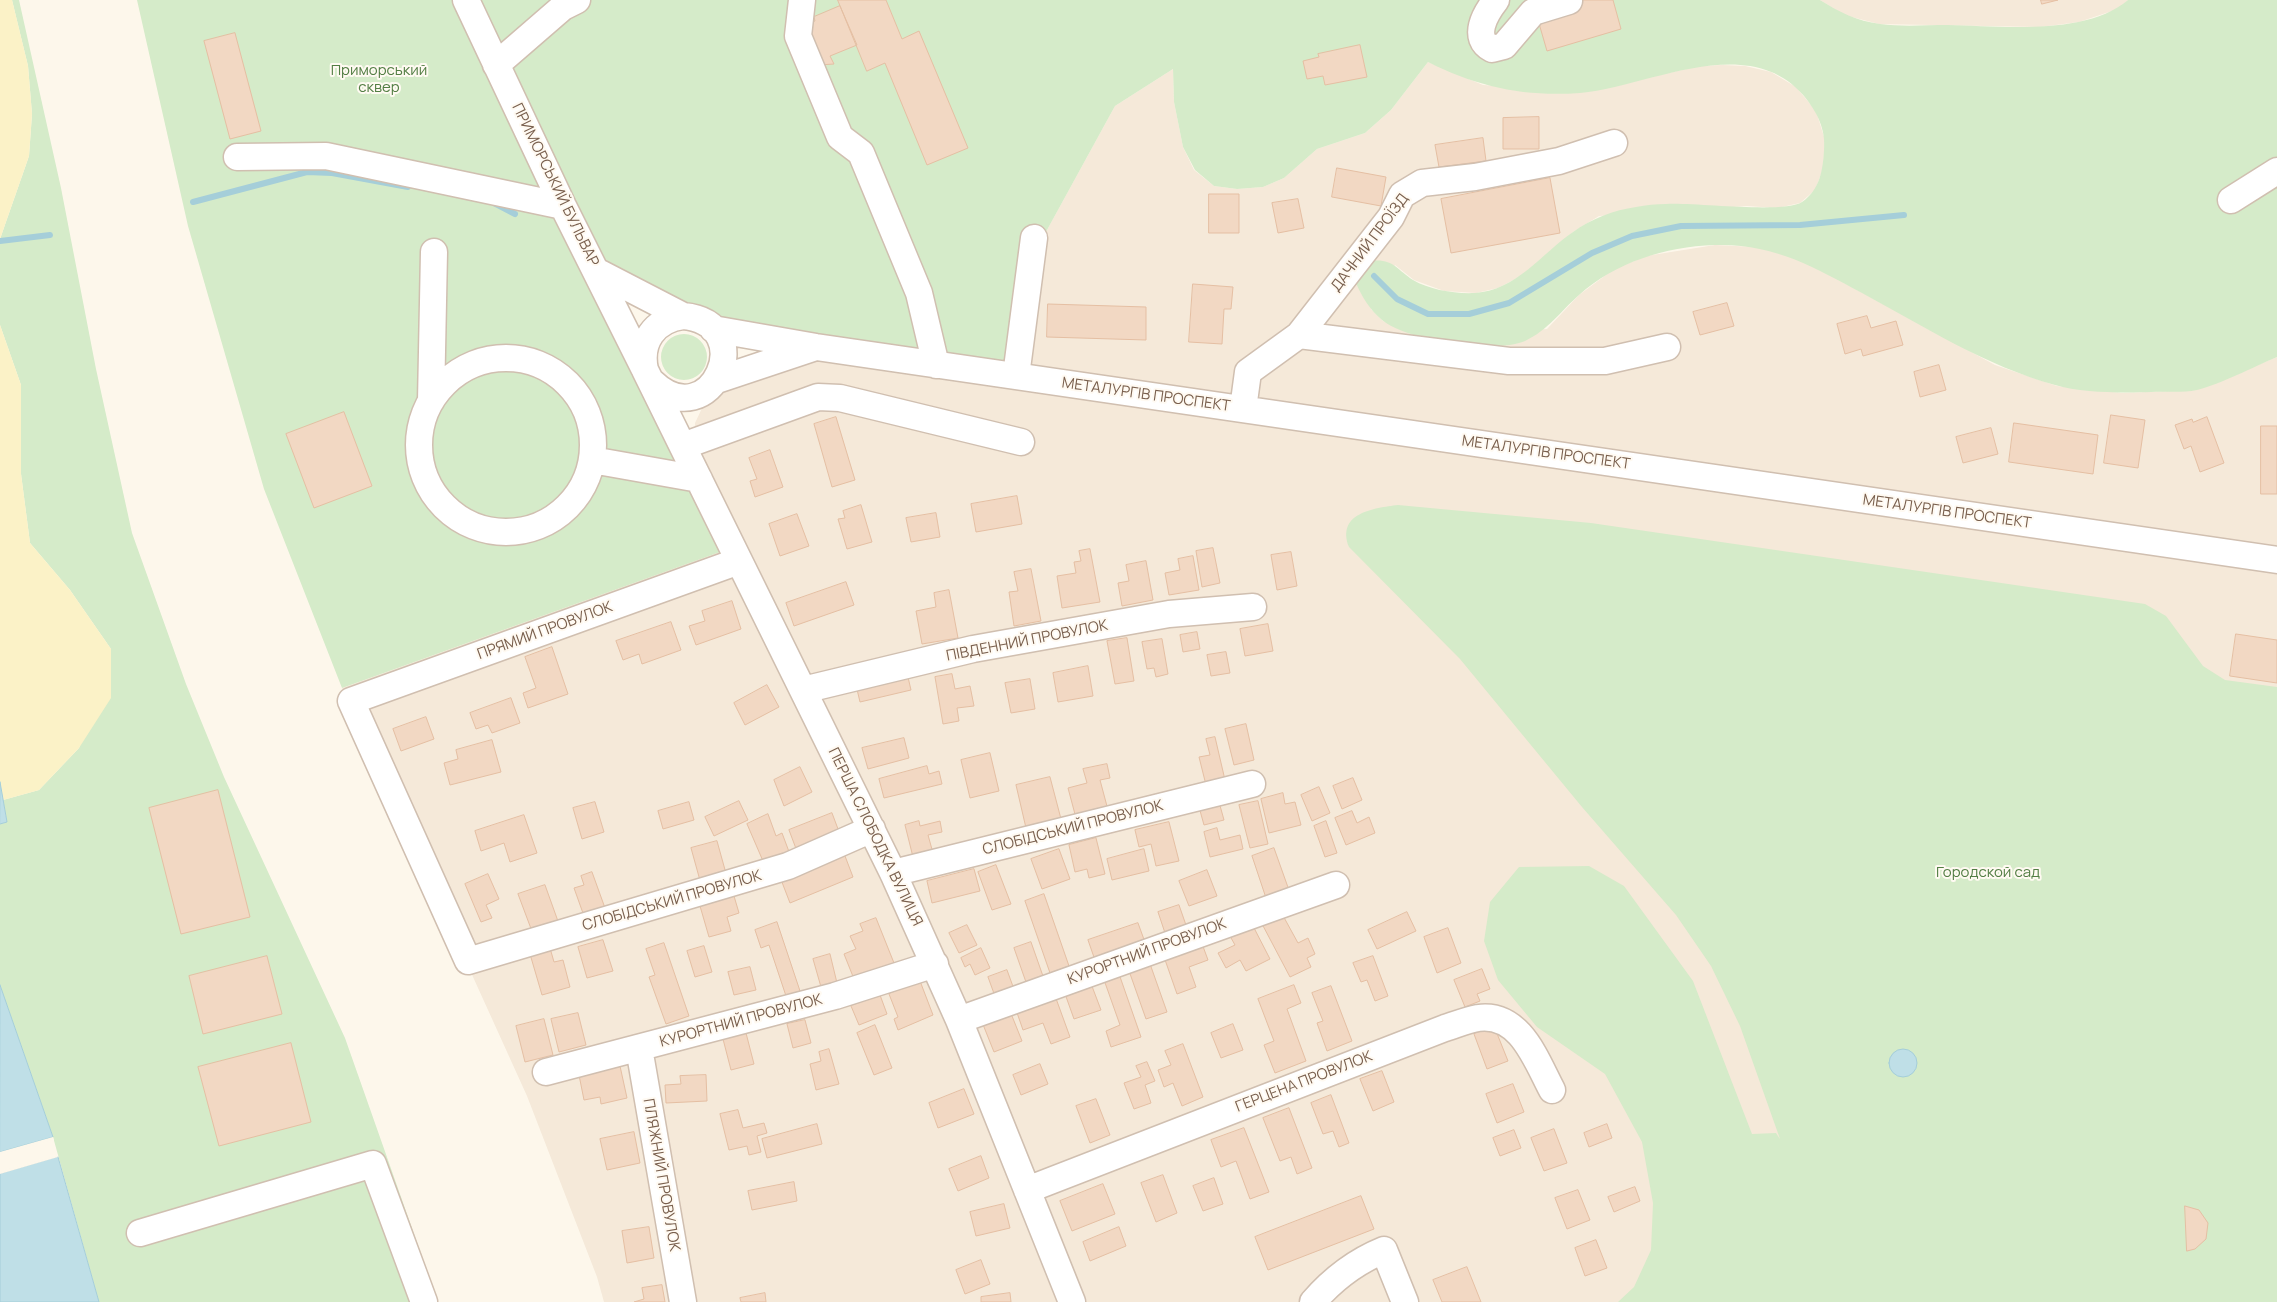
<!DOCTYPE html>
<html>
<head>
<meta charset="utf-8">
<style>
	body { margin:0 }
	canvas { display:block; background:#fdf7eb }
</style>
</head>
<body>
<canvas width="2277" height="1302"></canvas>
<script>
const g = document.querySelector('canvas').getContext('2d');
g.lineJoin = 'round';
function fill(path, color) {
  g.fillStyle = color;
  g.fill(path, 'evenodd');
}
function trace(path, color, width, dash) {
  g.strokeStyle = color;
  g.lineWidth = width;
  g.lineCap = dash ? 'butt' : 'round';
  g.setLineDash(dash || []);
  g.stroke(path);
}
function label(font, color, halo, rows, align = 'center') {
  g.font = font + ' Manrope,sans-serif';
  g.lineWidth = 4;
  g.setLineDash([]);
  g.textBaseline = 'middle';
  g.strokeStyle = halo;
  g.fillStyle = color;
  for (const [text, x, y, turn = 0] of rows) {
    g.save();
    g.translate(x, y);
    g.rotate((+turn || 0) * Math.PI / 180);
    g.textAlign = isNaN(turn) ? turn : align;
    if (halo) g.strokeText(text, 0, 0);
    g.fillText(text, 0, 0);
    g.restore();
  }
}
fill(new Path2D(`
	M 1820,0 L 2128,0 L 2118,9 L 2079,22 L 2040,27 L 1879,24 L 1844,15 Z
	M 1428,62 L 1483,85 L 1582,92 L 1700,66 L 1722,65 L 1745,66 L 1771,72 L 1796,87 L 1816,111 L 1825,140 L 1823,169 L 1815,190 L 1800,203 L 1777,208 L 1747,206 L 1599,216 L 1573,232 L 1527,273 L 1498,288 L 1476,293 L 1444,291 L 1414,280 L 1395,265 L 1371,309 L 1383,321 L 1423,338 L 1547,329 L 1579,295 L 1614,269 L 1646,256 L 1715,245 L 1755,247 L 1784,253 L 1815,267 L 1995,365 L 2057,386 L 2122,393 L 2196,390 L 2277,357 L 2277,549 L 1024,368 L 1041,241 L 1115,106 L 1173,69 L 1174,102 L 1183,147 L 1194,170 L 1214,186 L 1237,189 L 1263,187 L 1284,178 L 1317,149 L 1365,133 L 1391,110 Z
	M 817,356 L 2277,569 L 2277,1302 L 604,1302 L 597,1277 L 527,1096 L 342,688 L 741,544 L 694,442 L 695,423 L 704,404 L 723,390 Z`), '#f5e9d9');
fill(new Path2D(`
	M 12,0 L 19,0 L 61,188 L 96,369 L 132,533 L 186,684 L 224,777 L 345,1038 L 438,1302 L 99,1302 L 53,1137 L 0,985 L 0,824 L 7,822 L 3,800 L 39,790 L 79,748 L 111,649 L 70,590 L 30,543 L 21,474 L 21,385 L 0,325 L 0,239 L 29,156 L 32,114 L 28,66 Z
	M 137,0 L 452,0 L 552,212 L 720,552 L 342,688 L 264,489 L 188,226 Z
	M 480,0 L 1820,0 C 1839,12 1857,21 1880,24 C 1902,27 1926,25 1948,25 C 2001,26 2086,36 2128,0 L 2277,0 L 2277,357 C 2253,367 2221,384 2197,390 C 2183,393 2165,391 2151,392 C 2122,393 2082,393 2055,385 C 1986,366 1925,327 1862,293 C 1812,266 1773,243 1714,245 C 1665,247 1616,262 1579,295 C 1560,312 1548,330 1525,341 C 1495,354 1407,341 1382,320 C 1370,310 1362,297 1356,283 L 1370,261 C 1393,258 1396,269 1413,280 C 1430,290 1455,294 1475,293 C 1517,290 1541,254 1573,232 C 1591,219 1614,210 1636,207 C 1646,205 1656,204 1666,204 C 1693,202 1784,214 1802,202 C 1820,190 1823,169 1824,150 C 1826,129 1817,112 1804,96 C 1748,30 1648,87 1580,93 C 1524,97 1478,87 1428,62 L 1391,110 L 1365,133 L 1317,149 L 1284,178 L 1263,187 L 1237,189 L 1214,186 L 1195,170 L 1183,147 L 1174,102 L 1173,69 L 1115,106 L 1041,241 L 1024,368 L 718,321 L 605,265 Z
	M661 357a23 23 0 1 1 46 0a23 23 0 1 1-46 0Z
	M 1398,505 L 1591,523 L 2145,604 L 2166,616 L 2203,666 L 2225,680 L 2277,687 L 2277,1302 L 1618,1302 L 1634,1287 L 1651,1250 L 1653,1203 L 1642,1142 L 1605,1074 L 1537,1027 L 1498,980 L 1484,941 L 1490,902 L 1519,867 L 1589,866 L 1624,886 L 1693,981 L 1752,1134 L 1776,1133 L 1780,1139 L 1740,1026 L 1711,966 L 1676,915 L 1582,807 L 1460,659 L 1349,547 C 1336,513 1374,508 1398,505 Z`), '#d5ebc9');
fill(new Path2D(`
	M 0,0 L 12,0 L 28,66 L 32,114 L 29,156 L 0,239 Z
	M 0,325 L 21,385 L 21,474 L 30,543 L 70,590 L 111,649 L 111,698 L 79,748 L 39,790 L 3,800 L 0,782 Z`), '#fbf2c7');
const water = new Path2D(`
	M 0,782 L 7,822 L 0,824 Z
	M 0,985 L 53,1137 L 0,1152 Z
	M1889 1063a14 14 0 1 1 28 0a14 14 0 1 1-28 0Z
	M 58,1157 L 99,1302 L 0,1302 L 0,1174 Z`);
fill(water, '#bfdfe7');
trace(water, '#a5ced9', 1);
fill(new Path2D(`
	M 53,1137 L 54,1140 L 0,1155 L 0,1152 Z
	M 57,1155 L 58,1157 L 0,1174 L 0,1171 Z`), '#fdf7eb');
trace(new Path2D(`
	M 193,202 L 307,172 L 332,173 L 408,187
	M 494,203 L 515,214
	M 0,241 L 50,235
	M 1374,276 L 1397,299 L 1428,314 L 1469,314 L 1509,303 L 1592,253 L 1632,236 L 1681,226 L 1800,225 L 1904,215`), '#a5ced9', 6);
const building = new Path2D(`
	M 838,0 L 886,0 L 902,39 L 919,31 L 968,148 L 927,165 L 885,63 L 867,71 Z
	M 1578,0 L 1613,0 L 1621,29 L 1547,51 L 1538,20 L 1580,8 Z
	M 2041,0 L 2058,0 L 2042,4 Z
	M 840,6 L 857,45 L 830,56 L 834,64 L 819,65 L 807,24 L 815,21 L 814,17 Z
	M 235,33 L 261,131 L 230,139 L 204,41 Z
	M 1360,45 L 1367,77 L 1325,85 L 1323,76 L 1307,79 L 1303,61 L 1319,57 L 1318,54 Z
	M 1539,117 L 1539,149 L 1503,149 L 1503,118 Z
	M 1483,138 L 1486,161 L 1439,167 L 1435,145 Z
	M 1337,168 L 1386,177 L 1381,206 L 1332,197 Z
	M 1550,178 L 1560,233 L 1451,253 L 1441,199 Z
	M 1209,194 L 1239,194 L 1239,233 L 1209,233 Z
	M 1298,199 L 1304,228 L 1278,233 L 1272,203 Z
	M 1193,284 L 1233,287 L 1231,309 L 1224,309 L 1222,344 L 1189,342 Z
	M 1727,303 L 1734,326 L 1700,335 L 1693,312 Z
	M 1048,304 L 1146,307 L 1146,340 L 1047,337 Z
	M 1867,316 L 1871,328 L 1896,321 L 1903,345 L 1863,356 L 1861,349 L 1845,354 L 1837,324 Z
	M 1939,365 L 1946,390 L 1920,397 L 1914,372 Z
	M 344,412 L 372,486 L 314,508 L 286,434 Z
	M 2111,415 L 2145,420 L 2138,468 L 2104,463 Z
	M 836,417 L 855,480 L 832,487 L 814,424 Z
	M 2207,417 L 2224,463 L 2200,472 L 2191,446 L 2184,449 L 2175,425 L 2192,419 L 2193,422 Z
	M 2014,423 L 2098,435 L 2093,474 L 2009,462 Z
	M 2261,426 L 2277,426 L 2277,494 L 2261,494 Z
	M 1991,428 L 1998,454 L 1963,463 L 1956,437 Z
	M 770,450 L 783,487 L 755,497 L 750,481 L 757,479 L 749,458 Z
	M 1017,496 L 1022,524 L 976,532 L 971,504 Z
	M 861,505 L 872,542 L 847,549 L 838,519 L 845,518 L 843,511 Z
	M 936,513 L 940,537 L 911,542 L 906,518 Z
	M 797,514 L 809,546 L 780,556 L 769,524 Z
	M 1213,548 L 1220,583 L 1202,587 L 1196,551 Z
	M 1090,549 L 1100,602 L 1062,608 L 1057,576 L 1076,573 L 1074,562 L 1081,561 L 1079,551 Z
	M 1291,552 L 1297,586 L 1277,590 L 1271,555 Z
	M 1193,556 L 1199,590 L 1169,595 L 1165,573 L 1180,570 L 1178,559 Z
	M 1146,561 L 1153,600 L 1122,606 L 1118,583 L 1129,581 L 1126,565 Z
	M 1031,569 L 1041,621 L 1014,626 L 1009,592 L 1018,591 L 1014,572 Z
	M 846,582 L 854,605 L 794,626 L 786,603 Z
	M 949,590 L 958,638 L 922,644 L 916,611 L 936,607 L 934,593 Z
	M 732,601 L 741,629 L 696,645 L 689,626 L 705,621 L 702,611 Z
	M 671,622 L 681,650 L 642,664 L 639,654 L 623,660 L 616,641 Z
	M 1268,624 L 1273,651 L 1245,656 L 1240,629 Z
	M 1197,632 L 1200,649 L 1183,652 L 1180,635 Z
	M 2236,634 L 2277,640 L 2277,683 L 2230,676 Z
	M 1127,638 L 1134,681 L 1115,684 L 1107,641 Z
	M 1162,639 L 1168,674 L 1156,677 L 1154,668 L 1147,669 L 1142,642 Z
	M 552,647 L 568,694 L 528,708 L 523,693 L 536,688 L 525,657 Z
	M 1226,652 L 1230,673 L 1211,676 L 1207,655 Z
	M 1088,666 L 1093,696 L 1058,702 L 1053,673 Z
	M 907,673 L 911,690 L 860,702 L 856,685 Z
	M 952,674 L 955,689 L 970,686 L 974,706 L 957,708 L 959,721 L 943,724 L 935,677 Z
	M 1030,679 L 1035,709 L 1011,713 L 1005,683 Z
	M 767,685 L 779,707 L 745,725 L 734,703 Z
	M 511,698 L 520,723 L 492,733 L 488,725 L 476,729 L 470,713 Z
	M 426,717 L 434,739 L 401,751 L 393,729 Z
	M 1246,724 L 1254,760 L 1234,765 L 1225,729 Z
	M 1215,737 L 1225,780 L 1206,785 L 1199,757 L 1210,755 L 1206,739 Z
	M 904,738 L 909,758 L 868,769 L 862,748 Z
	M 492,740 L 501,772 L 450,785 L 444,763 L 458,759 L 456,750 Z
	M 990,753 L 999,791 L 970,798 L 961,760 Z
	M 1107,764 L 1110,778 L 1100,780 L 1108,810 L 1076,818 L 1068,788 L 1087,783 L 1083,769 Z
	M 927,766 L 929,774 L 939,771 L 942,784 L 884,798 L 879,779 Z
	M 800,767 L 812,792 L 784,806 L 774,780 Z
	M 1050,777 L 1061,819 L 1026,828 L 1016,785 Z
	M 1353,778 L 1362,800 L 1342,809 L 1333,786 Z
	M 1319,787 L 1330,813 L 1312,821 L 1301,795 Z
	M 218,790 L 250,917 L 181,934 L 149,808 Z
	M 1283,793 L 1285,804 L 1295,802 L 1301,825 L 1269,833 L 1261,799 Z
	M 739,801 L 748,820 L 714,836 L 705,817 Z
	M 1258,801 L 1268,844 L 1250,848 L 1239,805 Z
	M 595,802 L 604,832 L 582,839 L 573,808 Z
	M 689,802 L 694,820 L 663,829 L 658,811 Z
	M 1219,802 L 1224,820 L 1204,825 L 1199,807 Z
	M 1352,811 L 1357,823 L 1369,817 L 1375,833 L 1346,845 L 1335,818 Z
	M 832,813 L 841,837 L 798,854 L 789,830 Z
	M 768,814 L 776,836 L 782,833 L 791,857 L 766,868 L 747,824 Z
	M 524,815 L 537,853 L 510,862 L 504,843 L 481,851 L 475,831 Z
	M 919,821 L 920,826 L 940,821 L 942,832 L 928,835 L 933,853 L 913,857 L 905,825 Z
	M 1326,821 L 1337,853 L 1325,857 L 1314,826 Z
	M 1169,822 L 1179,861 L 1156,866 L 1151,844 L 1139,847 L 1135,830 Z
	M 1217,828 L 1220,840 L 1240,835 L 1243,849 L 1210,857 L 1204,832 Z
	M 1096,838 L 1105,874 L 1089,878 L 1087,869 L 1075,872 L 1069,845 Z
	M 717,841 L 727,877 L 701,884 L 691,848 Z
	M 1274,848 L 1290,893 L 1267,901 L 1252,856 Z
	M 1059,849 L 1070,879 L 1042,889 L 1031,859 Z
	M 1144,849 L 1149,871 L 1112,880 L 1107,859 Z
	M 845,856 L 853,877 L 790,903 L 780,877 Z
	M 996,865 L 1011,904 L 992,910 L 978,872 Z
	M 974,869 L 980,891 L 932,903 L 927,881 Z
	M 1207,870 L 1217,896 L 1189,906 L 1179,881 Z
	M 592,872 L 605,908 L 584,916 L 574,888 L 584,885 L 581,876 Z
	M 488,874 L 499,899 L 486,905 L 492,918 L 481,922 L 465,884 Z
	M 545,885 L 559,924 L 533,934 L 518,894 Z
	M 1044,894 L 1069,966 L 1050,973 L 1025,901 Z
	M 734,896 L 739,913 L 727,917 L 731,931 L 709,937 L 700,906 Z
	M 1179,905 L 1187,928 L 1166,936 L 1158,912 Z
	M 1281,912 L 1298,943 L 1308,938 L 1315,954 L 1307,958 L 1311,967 L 1290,977 L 1261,922 Z
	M 1407,912 L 1416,931 L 1377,949 L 1368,930 Z
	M 876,918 L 894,963 L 854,979 L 844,954 L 856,949 L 850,936 L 863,931 L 860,924 Z
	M 777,922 L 800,991 L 786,996 L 769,945 L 761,948 L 755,930 Z
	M 1138,923 L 1146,945 L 1096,963 L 1088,940 Z
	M 1252,924 L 1270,959 L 1246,971 L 1240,960 L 1226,968 L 1218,953 L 1235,945 L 1230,936 Z
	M 967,925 L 977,945 L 959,953 L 949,933 Z
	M 1448,928 L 1461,963 L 1437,973 L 1424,937 Z
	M 603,940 L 613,971 L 587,978 L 578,947 Z
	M 1201,941 L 1208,960 L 1189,967 L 1196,987 L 1177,994 L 1163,954 Z
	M 1031,942 L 1044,979 L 1027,985 L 1014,948 Z
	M 664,943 L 689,1016 L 666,1024 L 649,977 L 655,975 L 646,949 Z
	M 704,946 L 712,972 L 695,977 L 687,951 Z
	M 550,948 L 554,962 L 563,960 L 570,987 L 542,995 L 530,954 Z
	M 981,948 L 990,968 L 975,975 L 970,964 L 965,967 L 961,958 Z
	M 830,954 L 837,983 L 821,987 L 813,959 Z
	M 267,956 L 282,1014 L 203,1034 L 189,976 Z
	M 1373,956 L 1388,996 L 1375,1001 L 1367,980 L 1361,982 L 1353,963 Z
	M 1149,961 L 1167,1012 L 1146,1019 L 1128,968 Z
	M 750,967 L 756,990 L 734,995 L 728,972 Z
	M 1482,969 L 1490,989 L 1477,994 L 1480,1001 L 1465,1007 L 1454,980 Z
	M 1007,970 L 1015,992 L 996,999 L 988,977 Z
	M 1118,971 L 1141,1037 L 1111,1047 L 1106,1031 L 1120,1025 L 1103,977 Z
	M 920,981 L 933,1015 L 898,1030 L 894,1019 L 898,1017 L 889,994 Z
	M 1090,981 L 1101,1010 L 1074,1019 L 1064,991 Z
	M 1294,985 L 1301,1003 L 1287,1009 L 1306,1061 L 1275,1073 L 1264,1045 L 1274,1041 L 1258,999 Z
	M 1331,986 L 1352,1041 L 1327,1051 L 1317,1023 L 1323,1021 L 1312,993 Z
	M 1054,993 L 1070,1037 L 1051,1044 L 1043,1023 L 1023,1030 L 1015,1007 Z
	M 880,995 L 887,1014 L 859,1025 L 851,1006 Z
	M 1010,1011 L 1022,1041 L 994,1052 L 982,1022 Z
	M 578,1013 L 586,1045 L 559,1052 L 551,1019 Z
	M 544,1019 L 553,1055 L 525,1062 L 516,1026 Z
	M 805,1020 L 811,1043 L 793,1048 L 787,1024 Z
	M 1233,1024 L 1243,1050 L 1221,1058 L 1211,1033 Z
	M 875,1025 L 892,1068 L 874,1075 L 857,1033 Z
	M 1494,1026 L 1508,1061 L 1487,1069 L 1474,1034 Z
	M 746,1033 L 754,1064 L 731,1070 L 723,1039 Z
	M 291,1043 L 311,1122 L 219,1146 L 198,1067 Z
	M 1183,1044 L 1203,1097 L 1182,1106 L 1173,1083 L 1164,1087 L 1158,1070 L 1171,1065 L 1165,1051 Z
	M 829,1049 L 839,1084 L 816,1090 L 810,1064 L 821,1061 L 819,1052 Z
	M 1147,1062 L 1155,1081 L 1145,1085 L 1151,1103 L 1134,1109 L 1124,1083 L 1141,1077 L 1136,1066 Z
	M 1040,1064 L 1048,1084 L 1021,1095 L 1013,1075 Z
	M 620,1066 L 627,1098 L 601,1104 L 600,1097 L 584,1100 L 579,1075 Z
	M 1382,1071 L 1394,1102 L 1373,1111 L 1360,1079 Z
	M 706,1075 L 707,1101 L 666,1103 L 665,1085 L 681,1084 L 680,1076 Z
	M 1513,1084 L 1524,1112 L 1497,1123 L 1486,1094 Z
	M 964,1089 L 974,1114 L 938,1128 L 929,1103 Z
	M 1331,1095 L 1349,1143 L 1339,1147 L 1333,1131 L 1323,1134 L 1311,1103 Z
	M 1096,1099 L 1110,1135 L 1090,1143 L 1076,1106 Z
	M 1289,1108 L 1312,1168 L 1297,1174 L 1291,1157 L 1280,1161 L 1263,1118 Z
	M 738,1110 L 743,1128 L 764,1123 L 767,1133 L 757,1136 L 761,1152 L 749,1155 L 747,1146 L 729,1150 L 720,1114 Z
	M 817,1124 L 822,1144 L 767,1158 L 762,1139 Z
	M 1607,1124 L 1612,1138 L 1589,1147 L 1584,1133 Z
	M 1244,1128 L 1269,1192 L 1250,1199 L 1236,1161 L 1221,1167 L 1211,1140 Z
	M 1554,1129 L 1567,1163 L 1544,1171 L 1531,1138 Z
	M 1514,1130 L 1521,1148 L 1500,1156 L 1493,1138 Z
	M 634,1132 L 640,1163 L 607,1170 L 600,1139 Z
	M 981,1156 L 989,1178 L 958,1191 L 949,1169 Z
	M 1163,1175 L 1177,1213 L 1156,1222 L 1141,1183 Z
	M 1214,1178 L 1223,1204 L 1203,1211 L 1193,1186 Z
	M 794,1182 L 797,1201 L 752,1210 L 748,1191 Z
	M 1103,1184 L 1115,1214 L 1072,1231 L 1060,1201 Z
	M 1635,1187 L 1640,1201 L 1614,1212 L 1608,1197 Z
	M 1578,1190 L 1590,1220 L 1567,1229 L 1555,1198 Z
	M 1361,1196 L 1374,1229 L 1268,1270 L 1255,1237 Z
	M 1004,1204 L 1010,1228 L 976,1236 L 970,1212 Z
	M 2185,1206 L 2199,1210 L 2208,1223 L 2206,1239 L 2195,1249 L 2187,1251 Z
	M 649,1227 L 654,1258 L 627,1263 L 622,1231 Z
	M 1119,1227 L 1126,1246 L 1090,1261 L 1083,1242 Z
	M 1596,1240 L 1607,1268 L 1585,1276 L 1575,1248 Z
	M 981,1260 L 990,1284 L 965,1294 L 956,1270 Z
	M 1467,1267 L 1481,1302 L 1442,1302 L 1433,1280 Z
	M 662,1285 L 665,1302 L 634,1302 L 644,1299 L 642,1288 Z
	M 765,1293 L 766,1302 L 741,1302 L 740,1298 Z
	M 1010,1293 L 1011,1302 L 981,1302 L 981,1297 Z`);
fill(building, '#f2d8c3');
trace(building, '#e5bfa3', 1);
const minor = new Path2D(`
	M 466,0 L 563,206 L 644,368
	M 802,0 L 798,36 L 840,137 L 861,153 L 919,293 L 936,365
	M 1496,0 C 1485,14 1471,38 1492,49 L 1504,46 L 1533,12 L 1569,1
	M 496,65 L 563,7 L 577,0
	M 237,157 L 326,156 L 563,206
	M 2231,200 L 2277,171
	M 596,271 L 683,316 C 762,323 711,439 652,382
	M 683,316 C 654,320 639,342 645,370 L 893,873 L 959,1020 L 1072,1302
	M 713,329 L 816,347 L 2277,560
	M 1299,335 L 1509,361 L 1605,361 L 1667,347
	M419 445a87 87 0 1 1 174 0a87 87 0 1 1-174 0Z
	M 1016,376 L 1034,238
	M 717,380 L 813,348
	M 431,401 L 434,252
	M 1243,409 L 1248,372 L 1299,335 L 1391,217 L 1402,195 L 1422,183 L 1475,177 L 1559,161 L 1614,143
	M 683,446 L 818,397 L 840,398 L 1021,442
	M 592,460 L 699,479
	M 739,561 L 351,701 L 468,961 L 788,866 L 872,829
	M 803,690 L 973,649 L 1169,614 L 1253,607
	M 893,873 L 1252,784
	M 959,1020 L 1336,885
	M 639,1048 L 683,1302
	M 546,1072 L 835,996 L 935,964
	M 1027,1190 L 1445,1028 C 1455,1025 1467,1020 1478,1018 C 1520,1012 1536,1060 1552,1090
	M 140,1233 L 373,1164 L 424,1302
	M 1313,1302 C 1332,1280 1357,1261 1384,1250 L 1405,1302`);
trace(minor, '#d0bfb0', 29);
trace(minor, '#fff', 26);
label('15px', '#537e44', '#fffaf2', [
	["Приморський",379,71],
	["сквер",379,88],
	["Городской сад",1988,873]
]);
label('15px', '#795f4d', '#fffaf2', [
	["ПРИМОРСЬКИЙ БУЛЬВАР",555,185,64],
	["ДАЧНИЙ ПРОЇЗД",1370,243,-53],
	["МЕТАЛУРГІВ ПРОСПЕКТ",1146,395,8],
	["МЕТАЛУРГІВ ПРОСПЕКТ",1546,453,8],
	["МЕТАЛУРГІВ ПРОСПЕКТ",1947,512,8],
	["ПРЯМИЙ ПРОВУЛОК",545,631,-20],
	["ПІВДЕННИЙ ПРОВУЛОК",1027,641,-11],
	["СЛОБІДСЬКИЙ ПРОВУЛОК",1073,828,-14],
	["ПЕРША СЛОБОДКА ВУЛИЦЯ",875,837,64],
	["СЛОБІДСЬКИЙ ПРОВУЛОК",672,901,-16],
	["КУРОРТНИЙ ПРОВУЛОК",1147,952,-20],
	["КУРОРТНИЙ ПРОВУЛОК",741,1021,-15],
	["ГЕРЦЕНА ПРОВУЛОК",1304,1082,-21],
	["ПЛЯЖНИЙ ПРОВУЛОК",661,1175,80]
]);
</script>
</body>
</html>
